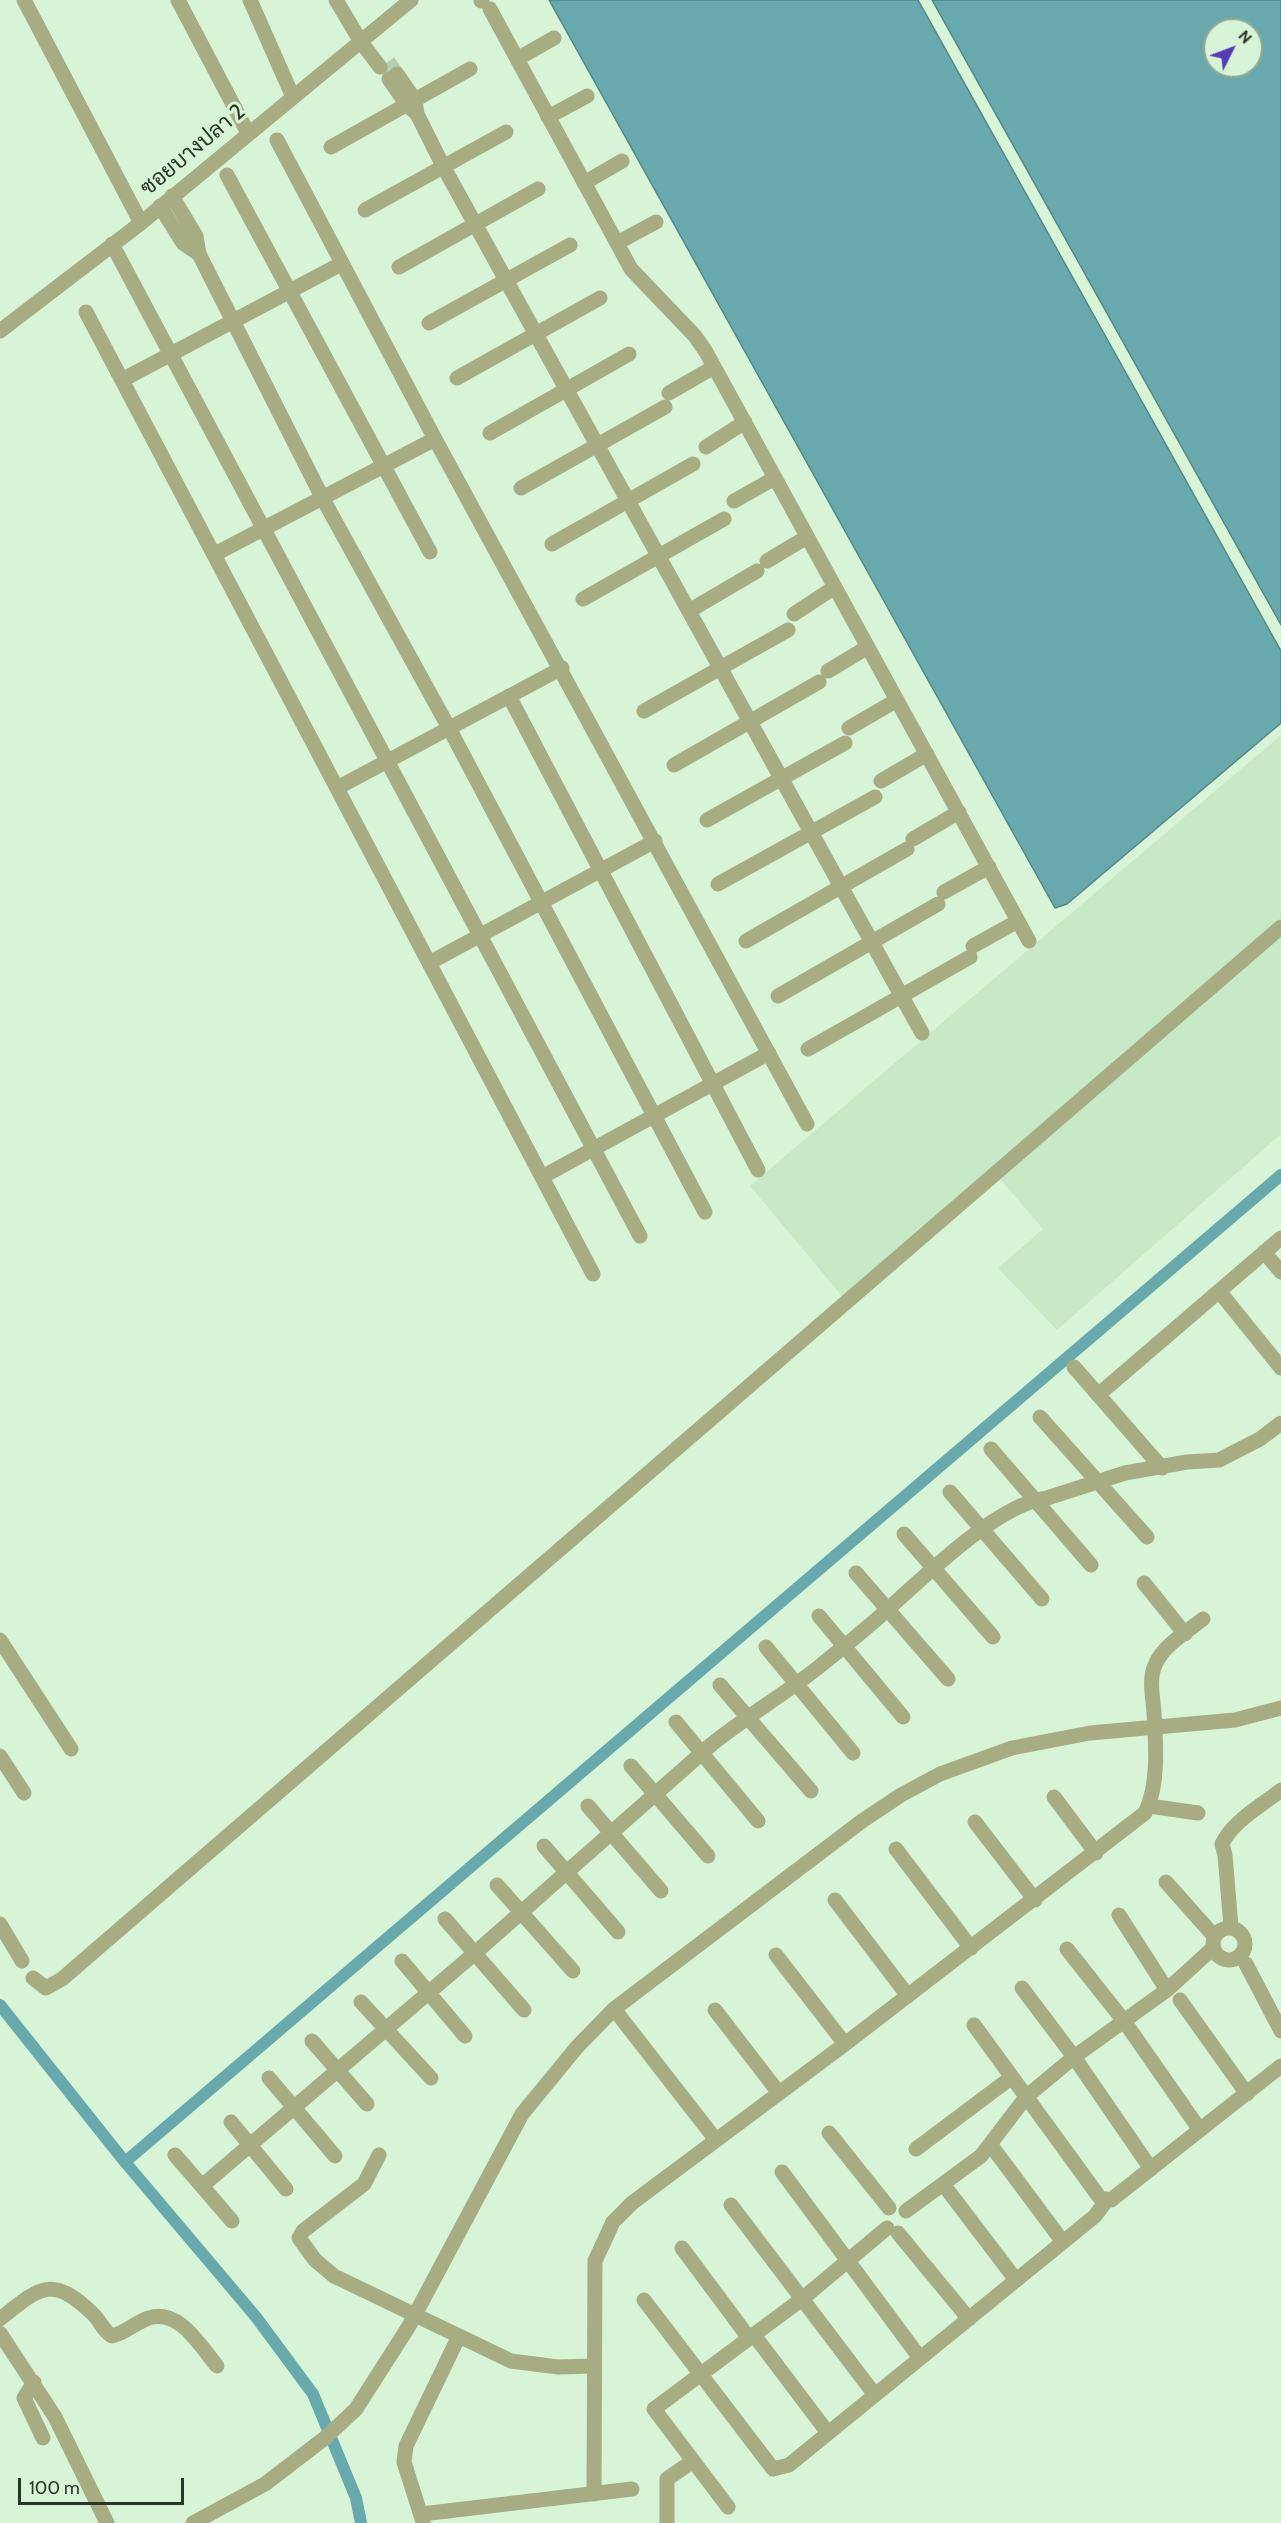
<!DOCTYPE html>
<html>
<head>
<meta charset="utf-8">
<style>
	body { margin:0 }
	#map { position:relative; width:1281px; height:2523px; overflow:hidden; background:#d8f4d6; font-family:Cabin,sans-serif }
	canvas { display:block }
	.north { position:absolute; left:1203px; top:18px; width:60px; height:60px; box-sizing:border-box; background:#d8f4d6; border:2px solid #92a891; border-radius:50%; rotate:48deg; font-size:16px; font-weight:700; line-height:24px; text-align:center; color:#2a3529 }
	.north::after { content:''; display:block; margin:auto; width:21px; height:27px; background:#573bb3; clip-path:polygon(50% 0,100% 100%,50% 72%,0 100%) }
	.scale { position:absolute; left:18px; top:2478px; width:166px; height:27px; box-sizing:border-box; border:3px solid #2a3529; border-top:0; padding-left:8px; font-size:18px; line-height:21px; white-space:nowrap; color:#2a3529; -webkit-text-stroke:4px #d8f4d6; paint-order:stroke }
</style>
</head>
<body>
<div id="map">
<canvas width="1281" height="2523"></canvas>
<div class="north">N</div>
<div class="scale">100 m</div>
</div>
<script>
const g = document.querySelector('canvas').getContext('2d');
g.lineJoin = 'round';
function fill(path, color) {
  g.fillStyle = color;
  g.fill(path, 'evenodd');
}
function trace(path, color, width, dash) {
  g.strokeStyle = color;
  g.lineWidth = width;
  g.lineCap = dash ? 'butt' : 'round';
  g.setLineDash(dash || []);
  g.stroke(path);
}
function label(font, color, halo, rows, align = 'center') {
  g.font = font + ' Cabin,Sarabun,sans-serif';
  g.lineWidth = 6;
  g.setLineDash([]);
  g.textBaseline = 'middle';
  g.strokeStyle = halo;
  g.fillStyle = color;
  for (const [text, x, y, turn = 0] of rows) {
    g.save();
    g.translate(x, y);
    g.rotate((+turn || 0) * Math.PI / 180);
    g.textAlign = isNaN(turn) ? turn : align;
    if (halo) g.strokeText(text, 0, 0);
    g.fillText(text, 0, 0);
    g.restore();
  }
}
fill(new Path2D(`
	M 1281,735 L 1281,1134 L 1057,1330 L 998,1268 L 1043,1229 L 995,1173 L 846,1301 L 750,1186 Z`), '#c8e9c5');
const water = new Path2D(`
	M 549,0 L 918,0 L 1281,651 L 1281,723 L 1067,904 L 1055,908 Z
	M 932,0 L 1281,0 L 1281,625 ZM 1215,30 L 1251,30 L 1251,66 L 1215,66 Z`);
fill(water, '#68a9ad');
trace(water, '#558685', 1.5);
trace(new Path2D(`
	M 0,2005 L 125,2162 L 256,2317 L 313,2394 L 356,2498 L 361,2523
	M 125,2162 L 1281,1175`), '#68a9ad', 12);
trace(new Path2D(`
	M 388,62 L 397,74`), '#b5ceb3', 15, [15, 8]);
trace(new Path2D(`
	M 24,0 L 141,223
	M 178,0 L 248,133
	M 250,0 L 293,97
	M 336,0 L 361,42 L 380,67
	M 481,1 L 482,0
	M 490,9 L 631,269 L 695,336 L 706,352 L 1029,941
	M 517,59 L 554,38
	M 389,79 L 407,105 L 417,114 L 415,100 L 397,74
	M 417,114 L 443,166 L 922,1033
	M 548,117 L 587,96
	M 277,140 L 435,439 L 807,1124
	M 331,147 L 470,69
	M 227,175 L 430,552
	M 584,183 L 622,161
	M 160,206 L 183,243 L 199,254 L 196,236 L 172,196
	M 365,210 L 506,132
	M 617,243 L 656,222
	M 112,244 L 640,1236
	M 199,254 L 323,499 L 449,728 L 705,1212
	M 399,267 L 538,189
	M 86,312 L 593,1274
	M 429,323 L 570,245
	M 0,331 L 141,223 L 411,0
	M 457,378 L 600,298
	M 122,380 L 341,264
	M 669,393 L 714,367
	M 490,433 L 629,354
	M 706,447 L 745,422
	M 521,488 L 665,407
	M 734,501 L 775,478
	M 552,544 L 693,464
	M 215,554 L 435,439
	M 767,561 L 807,537
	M 583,599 L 724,519
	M 689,611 L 757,571
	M 794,614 L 835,587
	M 828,671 L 868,647
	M 509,696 L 758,1170
	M 644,711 L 788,630
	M 849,728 L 897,700
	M 674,765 L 819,682
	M 881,781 L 927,754
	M 337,788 L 562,668
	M 707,820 L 845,743
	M 913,839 L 959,812
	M 718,884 L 875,797
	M 944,892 L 989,867
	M 746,941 L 907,849
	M 973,946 L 1018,921
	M 429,963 L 655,841
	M 778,996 L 938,904
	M 808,1049 L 970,957
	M 542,1177 L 769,1053
	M 1264,1252 L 1281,1272
	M 1219,1291 L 1281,1368
	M 1074,1367 L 1162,1468
	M 1098,1395 L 1281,1238
	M 1040,1417 L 1147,1537
	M 991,1449 L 1091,1565
	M 950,1492 L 1042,1599
	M 904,1534 L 993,1637
	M 856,1573 L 948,1679
	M 1144,1583 L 1185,1634
	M 819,1616 L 903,1717
	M 0,1640 L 71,1749
	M 766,1647 L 853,1753
	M 720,1685 L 811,1791
	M 676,1722 L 758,1821
	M 0,1756 L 24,1793
	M 631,1766 L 708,1856
	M 1054,1797 L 1096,1853
	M 588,1806 L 661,1891
	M 1149,1806 L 1198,1813
	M 975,1822 L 1035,1900
	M 544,1846 L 618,1932
	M 896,1849 L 971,1948
	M 1166,1882 L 1214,1936
	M 497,1885 L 573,1971
	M 835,1900 L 908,1996
	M 1119,1915 L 1167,1990
	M 445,1919 L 524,2010
	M 0,1924 L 22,1961
	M 1231,1927 L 1225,1855 L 1222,1844 C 1233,1821 1261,1806 1281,1790
	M1213 1944a16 16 0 1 1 32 0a16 16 0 1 1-32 0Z
	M 1067,1949 L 1124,2021 L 1200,2130
	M 776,1955 L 845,2044
	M 402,1961 L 465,2036
	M 1246,1964 L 1281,2031
	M 33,1978 L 46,1988 L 62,1979 L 1281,927
	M 1022,1988 L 1074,2057 L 1151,2169
	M 1180,2000 L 1247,2094
	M 361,2002 L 431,2078
	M 614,2009 L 716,2140
	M 715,2010 L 779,2093
	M 974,2025 L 1100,2198 L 1111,2200 L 1281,2066
	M 312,2041 L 367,2104
	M 269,2078 L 335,2156
	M 231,2122 L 286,2189
	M 829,2133 L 889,2208
	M 990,2144 L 1063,2242
	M 916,2149 L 1012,2077
	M 175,2155 L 232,2221
	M 379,2155 L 364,2184 L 303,2231 L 299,2238 L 315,2260 L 334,2276 L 511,2361 L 558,2367 L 594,2366
	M 782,2172 L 920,2358
	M 943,2184 L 1016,2280
	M 202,2186 L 475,1953 L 712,1744 C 747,1716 785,1694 820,1666 C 842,1648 865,1630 887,1610 C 924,1577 997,1504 1047,1498 L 1125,1473 L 1187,1462 L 1219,1460 L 1260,1439 L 1281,1423
	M 731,2205 L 875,2395
	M 906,2211 L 981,2156 L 1026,2097 L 1074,2057 L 1167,1990 L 1213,1948
	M 898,2233 L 969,2319
	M 682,2248 L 749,2338
	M 644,2300 L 773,2469 L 789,2465 L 1095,2216 L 1106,2201
	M 0,2319 C 40,2287 52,2274 94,2315 C 101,2322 103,2331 112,2336 C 126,2333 136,2322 149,2318 C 179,2308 200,2346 217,2366
	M 0,2333 L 55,2417 L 107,2523
	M 754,2335 L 828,2433
	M 34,2382 L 24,2398 L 43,2438
	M 594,2494 L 595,2261 L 613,2222 L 632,2203 L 845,2044 L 1145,1813 C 1159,1785 1156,1745 1154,1713 C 1153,1697 1148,1678 1156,1663 C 1164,1645 1188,1631 1203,1619
	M 728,2507 L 654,2409 L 802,2299 L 887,2228
	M 422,2514 L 632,2489
	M 423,2522 L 404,2462 L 406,2446 L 459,2336
	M 193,2523 L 265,2484 L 325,2438 L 356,2409 L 409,2326 L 522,2114 L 577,2047 L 614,2009 L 862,1821 L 901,1795 L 940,1774 L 1012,1748 L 1090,1733 L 1235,1720 L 1281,1708
	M 667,2523 L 667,2479 L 693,2461`), '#a7ac83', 15);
label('22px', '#2a3529', '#d8f4d6', [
	["ซอยบางปลา 2",193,150,-40]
]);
</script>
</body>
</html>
